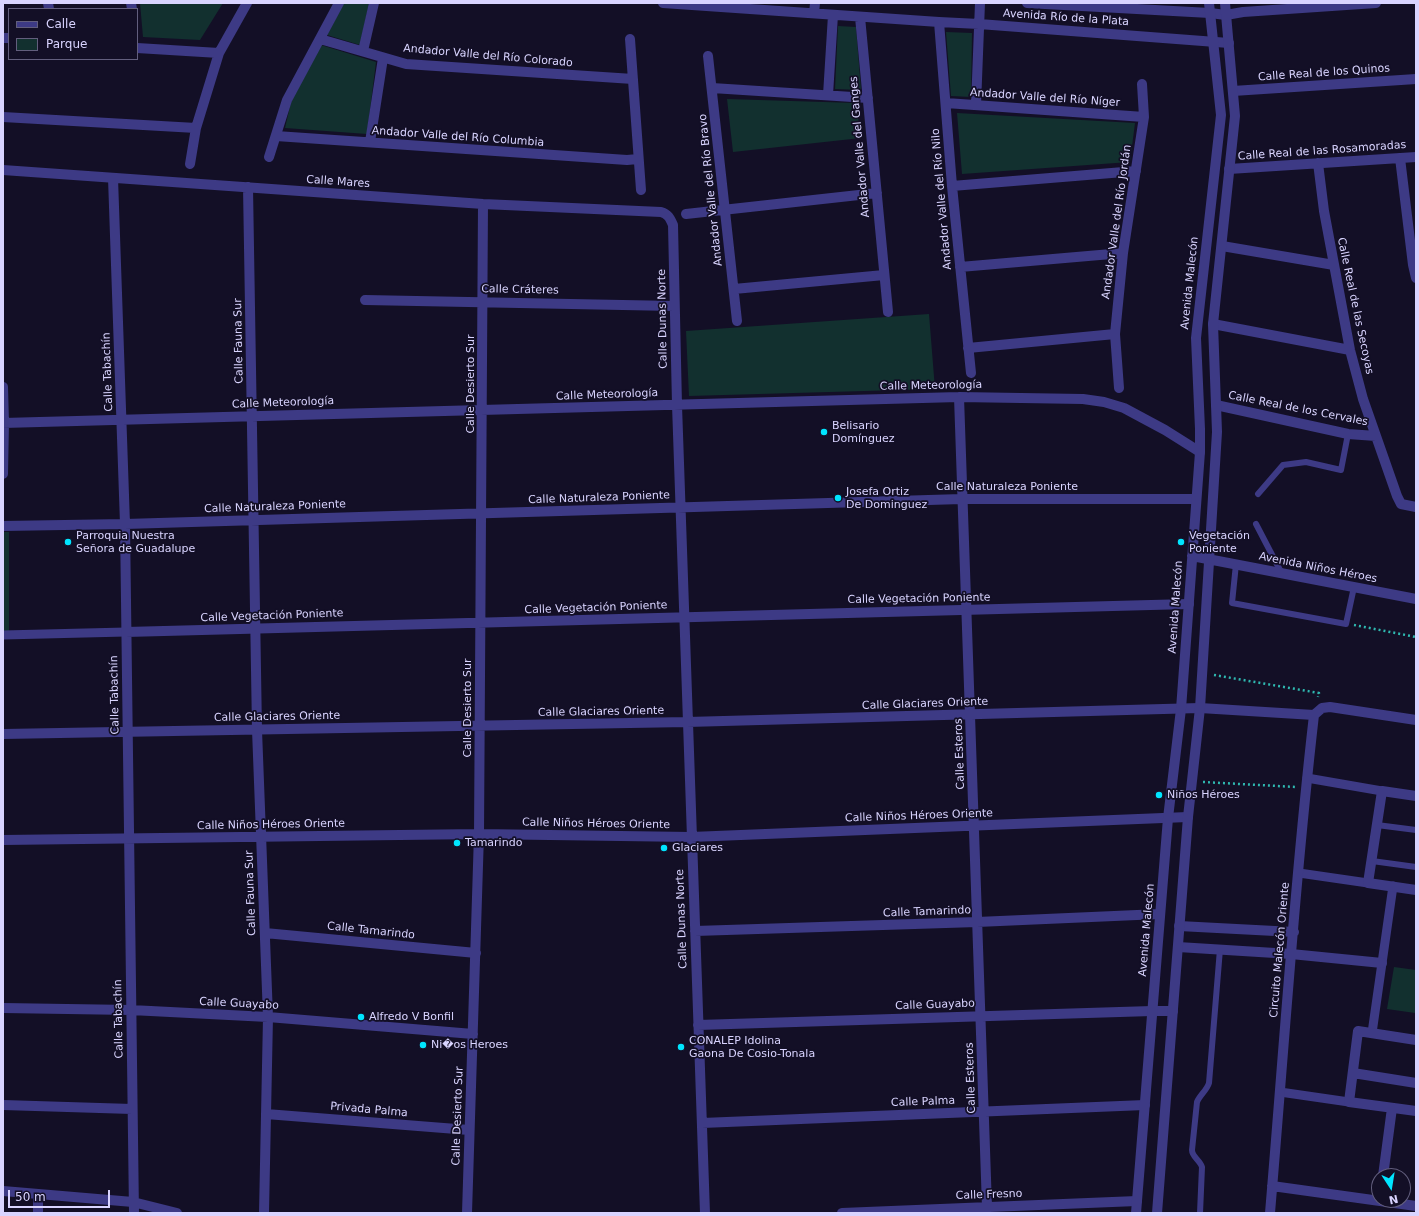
<!DOCTYPE html>
<html>
<head>
<meta charset="utf-8">
<style>
	body { margin:0 }
	#map { position:relative; width:1419px; height:1216px; overflow:hidden; background:#130f26; font-family:"DejaVu Sans",sans-serif }
	canvas { display:block }
	.frame { position:absolute; inset:0; border:4px solid #d9d4ff; pointer-events:none }
	.legend { position:absolute; left:8px; top:8px; width:130px; height:52px; box-sizing:border-box; background:#130f26; border:1px solid #625e7d; margin:0; padding:5px 7px; list-style:none; font-size:12px; color:#d9d4ff }
	.legend li { display:flex; align-items:center; gap:8px; height:20px }
	.legend b { width:20px; border:1px solid #625e7d }
	.north { position:absolute; left:1371px; top:1168px; width:40px; height:40px; box-sizing:border-box; background:#130f26; border:1px solid #625e7d; border-radius:50%; rotate:168deg; font-size:11px; font-weight:700; line-height:16px; text-align:center; color:#d9d4ff }
	.north::after { content:''; display:block; margin:auto; width:14px; height:18px; background:#00e5ff; clip-path:polygon(50% 0,100% 100%,50% 72%,0 100%) }
	.scale { position:absolute; left:8px; top:1190px; width:102px; height:18px; box-sizing:border-box; border:2px solid #d9d4ff; border-top:0; padding-left:5px; font-size:12px; line-height:14px; white-space:nowrap; color:#d9d4ff; -webkit-text-stroke:3px #130f26; paint-order:stroke }
</style>
</head>
<body>
<div id="map">
<canvas width="1419" height="1216"></canvas>
<div class="frame"></div>
<ul class="legend">
<li><b style="height:5px;background:#3d3a85"></b>Calle</li>
<li><b style="height:11px;background:#12302f"></b>Parque</li>
</ul>
<div class="north">N</div>
<div class="scale">50 m</div>
</div>
<script>
const g = document.querySelector('canvas').getContext('2d');
g.lineJoin = 'round';
function fill(path, color) {
  g.fillStyle = color;
  g.fill(path, 'evenodd');
}
function trace(path, color, width, dash) {
  g.strokeStyle = color;
  g.lineWidth = width;
  g.lineCap = dash ? 'butt' : 'round';
  g.setLineDash(dash || []);
  g.stroke(path);
}
function label(font, color, halo, rows, align = 'center') {
  g.font = font + ' "DejaVu Sans",sans-serif';
  g.lineWidth = 3.5;
  g.setLineDash([]);
  g.textBaseline = 'middle';
  g.strokeStyle = halo;
  g.fillStyle = color;
  for (const [text, x, y, turn = 0] of rows) {
    g.save();
    g.translate(x, y);
    g.rotate((+turn || 0) * Math.PI / 180);
    g.textAlign = isNaN(turn) ? turn : align;
    if (halo) g.strokeText(text, 0, 0);
    g.fillText(text, 0, 0);
    g.restore();
  }
}
fill(new Path2D(`
	M 140,3 L 223,3 L 200,40 L 143,37 Z
	M 344,3 L 369,3 L 360,45 L 327,35 Z
	M 838,26 L 856,27 L 861,90 L 835,89 Z
	M 946,32 L 972,33 L 971,97 L 951,96 Z
	M 321,45 L 376,62 L 367,134 L 285,128 L 291,102 Z
	M 727,99 L 856,103 L 861,138 L 733,152 Z
	M 957,113 L 1135,123 L 1130,162 L 962,174 Z
	M 929,314 L 935,389 L 689,396 L 686,331 Z
	M 3,532 L 9,532 L 9,632 L 3,632 Z
	M 1394,967 L 1416,970 L 1416,1005 L 1415,1013 L 1387,1009 Z`), '#12302f');
trace(new Path2D(`
	M 1354,625 L 1416,637
	M 1214,675 L 1319,693 L 1318,697
	M 1203,782 L 1296,787`), '#2fb8b0', 2.5, [2, 3]);
trace(new Path2D(`
	M 1258,494 L 1283,465 L 1306,462 L 1341,470 L 1348,434
	M 1256,524 L 1281,572
	M 1236,564 L 1232,603 L 1346,624 L 1354,587
	M 1377,825 L 1416,830
	M 1372,861 L 1416,867
	M 1200,1213 L 1202,1167 C 1200,1160 1192,1157 1192,1150 L 1197,1102 C 1200,1095 1207,1090 1209,1083 L 1220,949`), '#3d3a85', 6);
trace(new Path2D(`
	M 3,635 L 126,632
	M 1307,778 L 1382,791
	M 1299,873 L 1368,883
	M 1372,1033 L 1393,886
	M 1280,1092 L 1349,1102`), '#3d3a85', 9);
trace(new Path2D(`
	M 48,3 L 49,9
	M 131,3 L 132,9
	M 663,3 L 939,22 L 979,24 L 1229,43
	M 1027,3 L 1210,13 L 1226,15 L 1243,12 L 1376,3
	M 814,13 L 815,3
	M 860,17 L 888,312
	M 939,22 L 952,186 L 971,373
	M 3,38 L 9,38
	M 320,39 L 406,64 L 633,79
	M 630,39 L 641,190
	M 137,48 L 219,53
	M 363,51 L 374,3
	M 708,56 L 737,321
	M 712,88 L 868,98
	M 1233,91 L 1416,79
	M 828,95 L 833,15
	M 946,103 L 1144,117
	M 976,105 L 980,3
	M 3,117 L 196,128
	M 276,136 L 627,160 L 638,159
	M 370,142 L 383,58
	M 269,157 L 287,100 L 339,3
	M 1400,158 L 1413,265 L 1416,278
	M 1318,163 L 1324,211 L 1350,350 L 1363,399 L 1397,496 L 1401,504 L 1416,507
	M 190,164 L 196,128 L 219,53 L 247,3
	M 1229,169 L 1416,157
	M 3,170 L 483,204 L 661,212 C 668,214 670,218 673,225 L 677,405 L 705,1213
	M 113,178 L 125,524 L 134,1213
	M 952,186 L 1136,171
	M 248,187 L 257,730 L 268,1017 L 264,1213
	M 686,214 L 877,193
	M 1222,246 L 1334,265
	M 960,267 L 1123,253
	M 734,289 L 884,275
	M 365,300 L 674,306
	M 1213,324 L 1350,350
	M 968,348 L 1115,334
	M 3,387 L 4,423 L 3,474
	M 1119,388 L 1115,334 L 1123,253 L 1144,117 L 1142,84
	M 959,397 L 987,1207
	M 1216,405 L 1348,434 L 1376,436
	M 3,423 L 959,397 L 1083,399 L 1104,402 L 1124,408 L 1165,430 L 1200,452
	M 3,526 L 125,524 L 962,499 L 1196,499
	M 126,632 L 1189,604
	M 1314,715 L 1322,708 L 1330,707 L 1416,720
	M 3,734 L 687,722 L 1200,708 L 1314,715
	M 1416,796 L 1382,791 L 1368,883 L 1416,890
	M 3,840 L 479,834 L 691,837 L 1188,817
	M 1179,926 L 1294,932
	M 695,931 L 977,922 L 1160,914
	M 265,933 L 476,953
	M 1178,947 L 1291,954 L 1382,963
	M 3,1008 L 131,1010 L 268,1017 L 473,1034
	M 698,1025 L 1152,1011 L 1173,1011
	M 1416,1040 L 1358,1031 L 1349,1102 L 1416,1111
	M 1353,1073 L 1416,1083
	M 3,1105 L 132,1109
	M 266,1114 L 469,1130
	M 702,1123 L 1145,1105
	M 1383,1176 L 1392,1108
	M 1272,1186 L 1416,1206
	M 3,1191 L 133,1202 L 177,1213
	M 38,1194 L 38,1213
	M 467,1213 L 479,834 L 483,204
	M 842,1213 L 1137,1201
	M 1270,1213 C 1284,1047 1295,881 1314,715`), '#3d3a85', 10);
trace(new Path2D(`
	M 1192,556 L 1416,599
	M 1136,1213 L 1168,818 L 1181,709 L 1200,452 L 1200,429 L 1196,338 L 1221,115 L 1209,3
	M 1157,1213 L 1188,817 L 1200,708 L 1217,432 L 1213,324 L 1235,116 L 1225,3`), '#3d3a85', 10);
for (const [x, y, r, color] of [
	[824,432,4,"#00e5ff"],
	[838,498,4,"#00e5ff"],
	[68,542,4,"#00e5ff"],
	[1181,542,4,"#00e5ff"],
	[1159,795,4,"#00e5ff"],
	[457,843,4,"#00e5ff"],
	[664,848,4,"#00e5ff"],
	[361,1017,4,"#00e5ff"],
	[423,1045,4,"#00e5ff"],
	[681,1047,4,"#00e5ff"]
]) {
  const dot = new Path2D();
  dot.arc(x, y, r, 0, 2 * Math.PI);
  g.fillStyle = color;
  g.fill(dot);
  trace(dot, '#130f26', 1.5);
}
label('11px', '#d9d4ff', '#130f26', [
	["Avenida Río de la Plata",1066,18,4],
	["Andador Valle del Río Colorado",488,56,5],
	["Calle Real de los Quinos",1324,73,-4],
	["Andador Valle del Río Níger",1045,98,4],
	["Andador Valle del Río Columbia",458,137,4],
	["Andador Valle del Ganges",860,147,-95],
	["Calle Real de las Rosamoradas",1322,151,-4],
	["Calle Mares",338,182,4],
	["Andador Valle del Río Bravo",711,190,-96],
	["Andador Valle del Río Nilo",942,199,-95],
	["Andador Valle del Río Jordán",1117,222,-82],
	["Avenida Malecón",1190,283,-84],
	["Calle Cráteres",520,290,1],
	["Calle Real de las Secoyas",1355,306,78],
	["Calle Dunas Norte",663,319,-91],
	["Calle Fauna Sur",239,341,-91],
	["Calle Tabachín",108,372,-92],
	["Calle Desierto Sur",471,384,-90],
	["Calle Meteorología",931,386,-1],
	["Calle Meteorología",607,395,-2],
	["Calle Meteorología",283,403,-2],
	["Calle Real de los Cervales",1298,409,11],
	["Calle Naturaleza Poniente",1007,487],
	["Calle Naturaleza Poniente",599,498,-2],
	["Calle Naturaleza Poniente",275,507,-2],
	["Avenida Niños Héroes",1318,568,11],
	["Calle Vegetación Poniente",919,599,-1],
	["Avenida Malecón",1176,607,-86],
	["Calle Vegetación Poniente",596,608,-2],
	["Calle Vegetación Poniente",272,616,-2],
	["Calle Tabachín",115,695,-91],
	["Calle Glaciares Oriente",925,704,-2],
	["Calle Desierto Sur",468,708,-90],
	["Calle Glaciares Oriente",601,712,-1],
	["Calle Glaciares Oriente",277,717,-1],
	["Calle Esteros",960,754,-92],
	["Calle Niños Héroes Oriente",919,816,-2],
	["Calle Niños Héroes Oriente",596,824,1],
	["Calle Niños Héroes Oriente",271,825,-1],
	["Calle Fauna Sur",251,893,-92],
	["Calle Tamarindo",927,912,-2],
	["Calle Dunas Norte",682,919,-92],
	["Avenida Malecón",1147,930,-85],
	["Calle Tamarindo",371,931,6],
	["Circuito Malecón Oriente",1280,950,-85],
	["Calle Guayabo",239,1004,3],
	["Calle Guayabo",935,1005,-2],
	["Calle Tabachín",119,1019,-91],
	["Calle Esteros",971,1078,-92],
	["Calle Palma",923,1102,-2],
	["Privada Palma",369,1110,5],
	["Calle Desierto Sur",458,1116,-88],
	["Calle Fresno",989,1195,-2]
]);
label('11px', '#d9d4ff', '#130f26', [
	["Belisario",832,426],
	["Domínguez",832,439],
	["Josefa Ortiz",846,492],
	["De Dominguez",846,505],
	["Parroquia Nuestra",76,536],
	["Señora de Guadalupe",76,549],
	["Vegetación",1189,536],
	["Poniente",1189,549],
	["Niños Héroes",1167,795],
	["Tamarindo",465,843],
	["Glaciares",672,848],
	["Alfredo V Bonfil",369,1017],
	["CONALEP Idolina",689,1041],
	["Gaona De Cosio-Tonala",689,1054],
	["Ni�os Heroes",431,1045]
], 'left');
</script>
</body>
</html>
